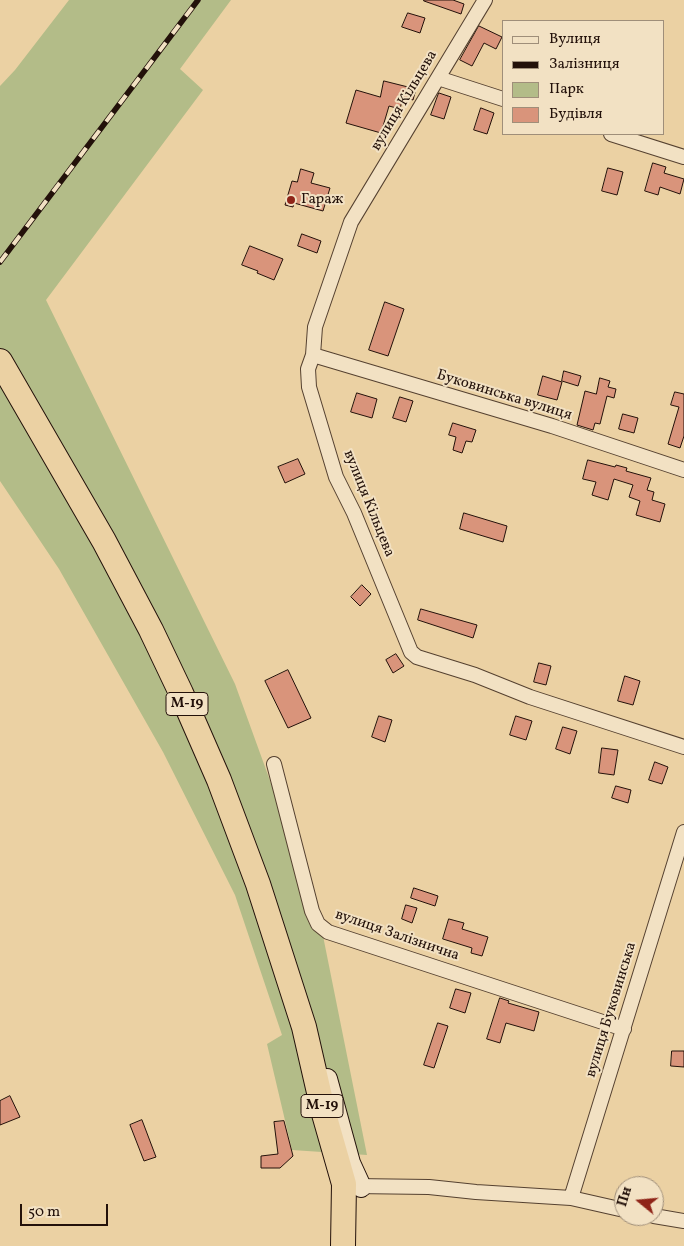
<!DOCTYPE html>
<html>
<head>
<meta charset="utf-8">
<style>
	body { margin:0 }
	#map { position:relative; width:684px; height:1246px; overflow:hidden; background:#ebd1a3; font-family:Vollkorn,serif }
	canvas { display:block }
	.legend { position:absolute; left:502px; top:20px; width:162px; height:115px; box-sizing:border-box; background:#f2e1c3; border:1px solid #9f8e79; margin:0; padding:6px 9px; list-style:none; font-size:15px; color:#23110a }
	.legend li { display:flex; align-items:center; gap:10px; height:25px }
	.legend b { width:25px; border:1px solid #9f8e79 }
	.north { position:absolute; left:614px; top:1176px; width:50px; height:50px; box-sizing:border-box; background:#f2e1c3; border:1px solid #9f8e79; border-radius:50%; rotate:287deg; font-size:14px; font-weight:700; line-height:20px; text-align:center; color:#23110a }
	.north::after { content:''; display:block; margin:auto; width:18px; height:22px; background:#8f2418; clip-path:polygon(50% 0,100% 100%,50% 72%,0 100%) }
	.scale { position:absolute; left:20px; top:1204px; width:88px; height:22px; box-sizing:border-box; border:2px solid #23110a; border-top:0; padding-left:6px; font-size:15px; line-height:18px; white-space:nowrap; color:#23110a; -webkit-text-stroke:4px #f2e1c3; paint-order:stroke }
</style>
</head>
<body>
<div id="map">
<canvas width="684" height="1246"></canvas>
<ul class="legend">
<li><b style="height:6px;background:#f2e1c3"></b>Вулиця</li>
<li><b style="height:6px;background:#23110a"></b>Залізниця</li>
<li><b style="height:14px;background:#b3bc88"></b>Парк</li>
<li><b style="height:14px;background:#d9947b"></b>Будівля</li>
</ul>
<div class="north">Пн</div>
<div class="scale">50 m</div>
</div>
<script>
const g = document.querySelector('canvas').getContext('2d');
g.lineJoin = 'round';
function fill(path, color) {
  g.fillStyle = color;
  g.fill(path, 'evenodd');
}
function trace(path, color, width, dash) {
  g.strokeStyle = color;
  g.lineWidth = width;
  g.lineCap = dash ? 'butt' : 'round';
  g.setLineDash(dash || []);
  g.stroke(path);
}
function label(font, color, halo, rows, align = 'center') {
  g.font = font + ' Vollkorn,serif';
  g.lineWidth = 4;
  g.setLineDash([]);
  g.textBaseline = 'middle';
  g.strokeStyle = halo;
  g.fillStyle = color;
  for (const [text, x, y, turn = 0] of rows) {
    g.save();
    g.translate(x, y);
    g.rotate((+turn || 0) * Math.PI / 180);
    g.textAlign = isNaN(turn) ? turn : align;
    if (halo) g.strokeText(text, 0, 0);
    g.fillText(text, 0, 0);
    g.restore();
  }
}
fill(new Path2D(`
	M 69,0 L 231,0 L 180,69 L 203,90 L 46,300 L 235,684 L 319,916 L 367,1155 L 292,1150 L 267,1044 L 282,1035 L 235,895 L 163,752 L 59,569 L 0,481 L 0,86 L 15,70 Z`), '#b3bc88');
const building = new Path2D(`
	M 424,0 L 453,0 L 464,4 L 461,14 L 424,1 Z
	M 408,13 L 425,18 L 420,33 L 402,27 Z
	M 479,26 L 502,37 L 496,49 L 484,43 L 472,66 L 460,60 Z
	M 384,81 L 416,89 L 413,100 L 403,97 L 400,109 L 389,106 L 381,133 L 346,123 L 356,90 L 380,97 Z
	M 439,93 L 451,97 L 444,119 L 431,115 Z
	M 481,108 L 494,113 L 487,134 L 474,130 Z
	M 653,163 L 666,167 L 664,173 L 684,179 L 680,194 L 660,187 L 658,195 L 645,191 Z
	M 608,168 L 623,172 L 617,195 L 602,191 Z
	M 301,169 L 314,173 L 311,183 L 330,188 L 323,211 L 294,203 L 293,207 L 285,205 L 292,181 L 297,182 Z
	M 302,234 L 321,241 L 317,253 L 298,246 Z
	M 250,246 L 283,259 L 274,280 L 257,273 L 258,271 L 242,265 Z
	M 385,302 L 404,309 L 388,356 L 369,350 Z
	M 564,371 L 581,376 L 578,386 L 562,381 Z
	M 543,376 L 562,382 L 557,400 L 538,395 Z
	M 600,378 L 610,381 L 608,387 L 616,389 L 614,398 L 607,396 L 600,424 L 595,423 L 593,430 L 577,425 L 585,391 L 596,394 Z
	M 675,392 L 684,394 L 684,436 L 680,448 L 668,444 L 679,407 L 671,405 Z
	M 357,393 L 377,399 L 372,418 L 351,412 Z
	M 400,397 L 413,401 L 406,422 L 393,418 Z
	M 623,414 L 638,418 L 634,433 L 619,429 Z
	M 453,423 L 476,430 L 472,442 L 466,441 L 462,453 L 453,450 L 456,437 L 449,435 Z
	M 298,459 L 305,474 L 285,483 L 278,467 Z
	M 588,460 L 615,467 L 616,465 L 627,468 L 626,471 L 651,478 L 647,490 L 654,492 L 652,500 L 665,504 L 660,522 L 636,515 L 640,501 L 629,497 L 633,485 L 614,479 L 608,500 L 592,495 L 596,482 L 583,479 Z
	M 464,513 L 507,526 L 503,542 L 460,529 Z
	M 362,585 L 371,594 L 360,606 L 351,597 Z
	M 421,609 L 477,625 L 473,638 L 418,620 Z
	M 396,654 L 404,666 L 393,673 L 386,660 Z
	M 539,663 L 551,666 L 546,685 L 534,682 Z
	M 288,670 L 311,718 L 288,728 L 265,681 Z
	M 625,676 L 640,681 L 633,705 L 618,701 Z
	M 379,716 L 392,720 L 385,742 L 372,737 Z
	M 516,716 L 532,721 L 526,740 L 510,735 Z
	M 563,727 L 577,731 L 570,754 L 556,749 Z
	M 602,748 L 618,750 L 614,775 L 599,773 Z
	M 655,762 L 668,767 L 662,784 L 649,780 Z
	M 616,786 L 631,790 L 628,803 L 612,798 Z
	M 414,888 L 438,896 L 435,906 L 411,898 Z
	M 406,905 L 417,908 L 412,923 L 402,919 Z
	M 449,919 L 464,923 L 462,929 L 488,937 L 482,956 L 471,953 L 472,948 L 443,939 Z
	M 456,989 L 471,993 L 465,1013 L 450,1008 Z
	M 500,998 L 509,1001 L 508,1003 L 539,1012 L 534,1031 L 506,1023 L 500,1043 L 487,1039 Z
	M 438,1023 L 448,1026 L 434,1068 L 424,1065 Z
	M 672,1051 L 684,1051 L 684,1067 L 671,1066 Z
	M 10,1096 L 20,1117 L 0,1125 L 0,1101 Z
	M 142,1120 L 156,1157 L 144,1161 L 130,1125 Z
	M 284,1121 L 293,1156 L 280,1168 L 261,1168 L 261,1156 L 278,1154 L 274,1122 Z`);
fill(building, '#d9947b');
trace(building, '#23110a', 1);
const minor = new Path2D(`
	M 485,0 L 351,222 L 315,327 L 313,355 L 308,369 L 309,387 L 336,477 L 354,513 L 411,652 L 417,657 L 475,675 L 530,697 L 684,747
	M 438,78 L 503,99
	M 611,134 L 684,157
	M 313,355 L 552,426 L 684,470
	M 274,764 L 312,911 L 318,924 L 328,932 L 624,1029
	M 354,1186 L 429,1187 L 476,1192 L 571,1198 L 624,1210
	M 571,1198 L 684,832
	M 654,1216 L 684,1221`);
const secondary = new Path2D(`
	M 327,1079 L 350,1163 L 361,1187`);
const trunk = new Path2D(`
	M 0,361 L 104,541 L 151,630 L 181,693 L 219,780 L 258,884 L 304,1027 L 324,1114 L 344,1184 L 343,1246`);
trace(minor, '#554130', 16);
trace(secondary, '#23110a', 22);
trace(trunk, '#23110a', 26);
trace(minor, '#f2e1c3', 14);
trace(secondary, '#f2e1c3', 20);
trace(trunk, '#ebd1a3', 24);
const rail = new Path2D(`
	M 0,262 L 198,0`);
trace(rail, '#23110a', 5.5);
trace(rail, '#f2e1c3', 4, [11]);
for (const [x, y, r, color] of [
	[291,200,5,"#8f2418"]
]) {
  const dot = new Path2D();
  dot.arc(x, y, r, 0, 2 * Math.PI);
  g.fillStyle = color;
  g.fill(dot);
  trace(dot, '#f2e1c3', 2);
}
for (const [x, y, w] of [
	[187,704,42],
	[322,1106,42]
]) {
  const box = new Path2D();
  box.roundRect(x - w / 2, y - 11.5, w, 23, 4);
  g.fillStyle = '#f2e1c3';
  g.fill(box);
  trace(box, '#23110a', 1);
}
label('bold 14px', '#23110a', null, [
	["М-19",187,704],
	["М-19",322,1106]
]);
label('15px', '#23110a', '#f2e1c3', [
	["вулиця Кільцева",405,101,-59],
	["Буковинська вулиця",504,396,17],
	["вулиця Кільцева",368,504,68],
	["вулиця Залізнична",397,936,19],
	["вулиця Буковинська",612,1010,-73]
]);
label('15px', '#23110a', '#f2e1c3', [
	["Гараж",301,200]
], 'left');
</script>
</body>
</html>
